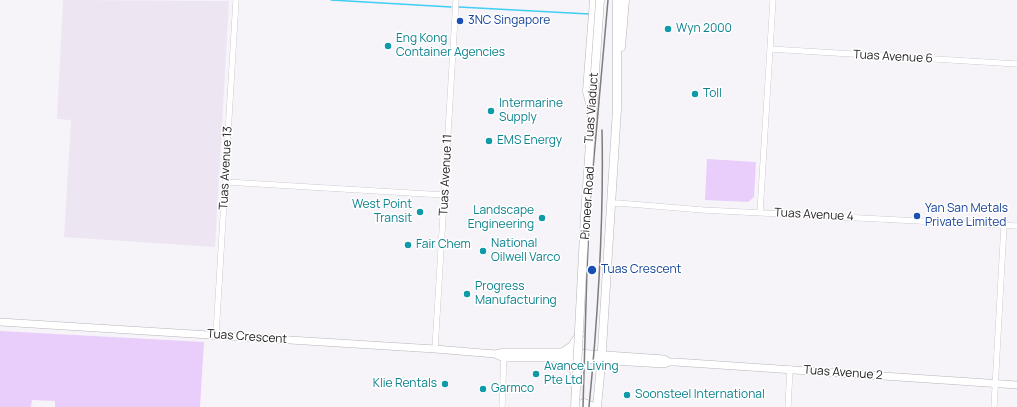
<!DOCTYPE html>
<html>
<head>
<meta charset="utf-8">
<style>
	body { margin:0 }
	canvas { display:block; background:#f6f3f9 }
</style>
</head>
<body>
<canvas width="1017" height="407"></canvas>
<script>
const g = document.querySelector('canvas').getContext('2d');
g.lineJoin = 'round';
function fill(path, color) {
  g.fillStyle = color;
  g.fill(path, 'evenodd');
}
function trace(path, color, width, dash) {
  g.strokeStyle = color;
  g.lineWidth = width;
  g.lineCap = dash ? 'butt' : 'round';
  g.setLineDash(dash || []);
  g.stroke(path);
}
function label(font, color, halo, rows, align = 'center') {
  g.font = font + ' Manrope,sans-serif';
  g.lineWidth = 3;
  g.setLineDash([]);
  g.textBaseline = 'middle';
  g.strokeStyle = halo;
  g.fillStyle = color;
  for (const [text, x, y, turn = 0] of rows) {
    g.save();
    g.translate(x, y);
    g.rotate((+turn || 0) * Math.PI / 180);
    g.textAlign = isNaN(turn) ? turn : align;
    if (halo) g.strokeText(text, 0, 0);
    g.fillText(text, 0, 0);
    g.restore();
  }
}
fill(new Path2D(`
	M 63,0 L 229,1 L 215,247 L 64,237 L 71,120 L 57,119 Z`), '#ede6f2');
fill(new Path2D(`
	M 707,159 L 756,162 L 754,197 L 748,202 L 705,200 Z
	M 0,331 L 204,342 L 200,407 L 55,407 L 55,401 L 32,400 L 31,407 L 0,407 Z`), '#e9cefb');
trace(new Path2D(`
	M 331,0 L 451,7
	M 459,7 L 589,14`), '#40cff3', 1.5);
const street = new Path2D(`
	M 770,49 L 1017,64
	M 226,182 L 444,195
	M 612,204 L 618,203 L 703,210 L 1017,226
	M 760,212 L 773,0
	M 216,335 L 236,0
	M 435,349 L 456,0
	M 502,407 L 504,354
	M 788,407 L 790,369
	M 994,407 L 1004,225`);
const secondary = new Path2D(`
	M 0,322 L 435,349 L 495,354 L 505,352 L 563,352 L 664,359 L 669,362
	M 495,354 L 504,358 L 560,358 L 664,364 L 669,362 L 675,362 L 1017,385`);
const primary = new Path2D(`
	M 621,47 L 625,0
	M 591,108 L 587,91 L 594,0
	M 563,352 L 572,346 L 580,334
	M 560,358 L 573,369 L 577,378
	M 578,406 L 584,403 L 594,407
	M 597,407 L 601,365 L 617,109 L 617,0`);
trace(street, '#b8b5ba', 6);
trace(secondary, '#b8b5ba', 8);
trace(primary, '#b8b5ba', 9);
trace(street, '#fff', 5.5);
trace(secondary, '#fff', 7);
trace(primary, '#fff', 8);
trace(new Path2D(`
	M 583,407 L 587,269 L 590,202 L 608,0
	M 589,407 C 598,315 604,222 602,130`), '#7d7c7f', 1.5);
const primaryBridge = new Path2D(`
	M 575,407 L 585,215 L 600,0`);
trace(primaryBridge, '#b8b5ba', 9, []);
trace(primaryBridge, '#fff', 8);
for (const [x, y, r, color] of [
	[460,21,4,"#1a4fb4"],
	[668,29,4,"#0f9aa8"],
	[388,46,4,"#0f9aa8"],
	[695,94,4,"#0f9aa8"],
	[491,111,4,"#0f9aa8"],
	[489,141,4,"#0f9aa8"],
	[420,212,4,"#0f9aa8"],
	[917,216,4,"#1a4fb4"],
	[542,218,4,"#0f9aa8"],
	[408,245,4,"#0f9aa8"],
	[483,251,4,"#0f9aa8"],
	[592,270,5,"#1a4fb4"],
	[467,294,4,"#0f9aa8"],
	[536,374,4,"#0f9aa8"],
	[445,384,4,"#0f9aa8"],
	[483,389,4,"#0f9aa8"],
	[627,395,4,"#0f9aa8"]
]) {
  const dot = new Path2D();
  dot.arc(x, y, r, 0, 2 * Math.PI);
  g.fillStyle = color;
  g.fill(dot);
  trace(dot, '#fff', 1.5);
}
label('12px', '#164399', '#fff', [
	["3NC Singapore",468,21],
	["Yan San Metals",925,209],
	["Private Limited",925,223],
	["Tuas Crescent",601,270]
], 'left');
label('12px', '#0d838f', '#fff', [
	["Wyn 2000",676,29],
	["Eng Kong",396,39],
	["Container Agencies",396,53],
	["Toll",703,94],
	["Intermarine",499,104],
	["Supply",499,118],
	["EMS Energy",497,141],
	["West Point",412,205,"right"],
	["Transit",412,219,"right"],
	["Landscape",534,211,"right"],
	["Engineering",534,225,"right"],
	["National",491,244],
	["Oilwell Varco",491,258],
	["Fair Chem",416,245],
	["Progress",475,287],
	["Manufacturing",475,301],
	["Avance Living",544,367],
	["Pte Ltd",544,381],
	["Klie Rentals",437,384,"right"],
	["Garmco",491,389],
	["Soonsteel International",635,395]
], 'left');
label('12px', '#1d1c1e', '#fff', [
	["Tuas Avenue 6",893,57,3],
	["Tuas Viaduct",592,108,-86],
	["Tuas Avenue 13",226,168,-87],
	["Tuas Avenue 11",446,175,-87],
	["Pioneer Road",588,203,-86],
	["Tuas Avenue 4",814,215,3],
	["Tuas Crescent",247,337,4],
	["Tuas Avenue 2",843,373,4]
]);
</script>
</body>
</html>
